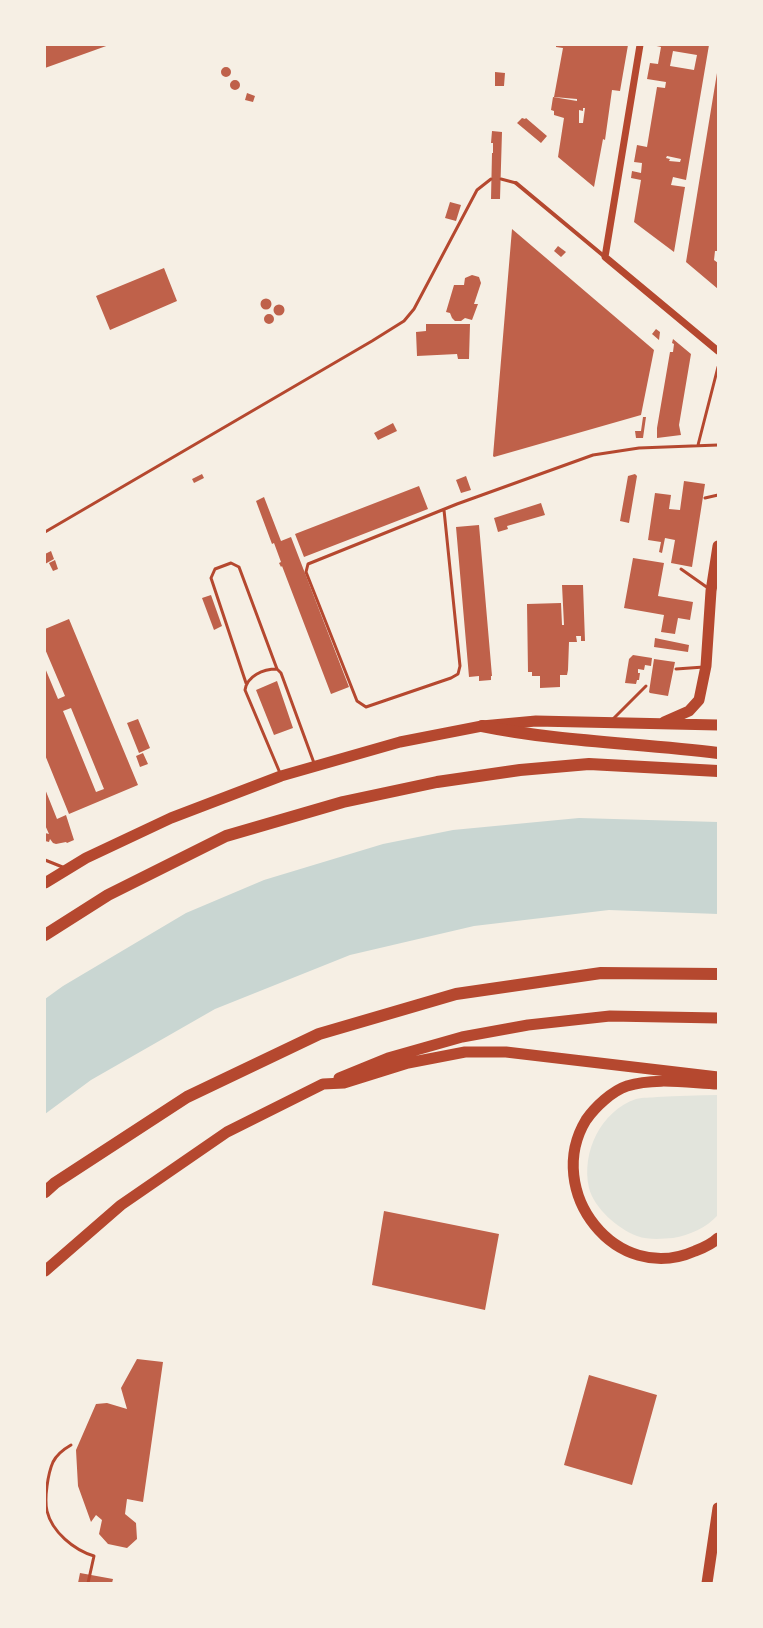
<!DOCTYPE html>
<html>
<head>
<meta charset="utf-8">
<style>
	body { margin:0 }
	#map { position:relative; width:763px; height:1628px; overflow:hidden; background:#f6efe4; font-family:"Fira Sans Condensed",sans-serif }
	canvas { display:block }
	.frame { position:absolute; inset:0; border:46px solid #f6efe4; pointer-events:none }
</style>
</head>
<body>
<div id="map">
<canvas width="763" height="1628"></canvas>
<div class="frame"></div>
</div>
<script>
const g = document.querySelector('canvas').getContext('2d');
g.lineJoin = 'round';
function fill(path, color) {
  g.fillStyle = color;
  g.fill(path, 'evenodd');
}
function trace(path, color, width, dash) {
  g.strokeStyle = color;
  g.lineWidth = width;
  g.lineCap = dash ? 'butt' : 'round';
  g.setLineDash(dash || []);
  g.stroke(path);
}
fill(new Path2D(`
	M 718,1095 L 718,1215 C 706,1228 690,1235 673,1238 C 661,1239 648,1240 637,1236 C 618,1229 594,1208 589,1188 C 581,1152 601,1111 636,1099 C 643,1097 651,1098 657,1097 C 678,1096 698,1095 718,1095 Z`), '#e2e4dc');
fill(new Path2D(`
	M 579,818 L 718,822 L 718,914 L 609,910 L 474,926 L 350,955 L 215,1009 L 91,1080 L 45,1114 L 45,999 L 63,986 L 186,913 L 264,880 L 383,844 L 453,830 Z`), '#c9d6d2');
fill(new Path2D(`
	M 45,45 L 109,45 L 45,68 Z
	M 556,45 L 628,45 L 620,91 L 612,90 L 605,140 L 603,139 L 594,187 L 558,157 L 564,118 L 554,115 L 554,111 L 551,110 L 553,97 L 577,101 L 577,99 L 554,97 L 563,48 L 556,47 ZM 583,108 L 585,108 L 583,123 L 579,123 L 579,110 L 583,111 Z
	M 652,45 L 709,45 L 686,180 L 673,177 L 671,185 L 685,187 L 674,252 L 634,222 L 641,180 L 631,178 L 632,171 L 641,173 L 642,163 L 634,162 L 637,145 L 647,147 L 657,87 L 665,88 L 666,82 L 647,79 L 650,63 L 658,64 L 661,47 ZM 673,51 L 697,55 L 694,70 L 670,66 ZM 667,156 L 681,159 L 680,162 L 669,161 L 670,159 L 666,158 Z
	M221 72a5 5 0 1 1 10 0a5 5 0 1 1-10 0Z
	M 495,72 L 505,73 L 504,86 L 495,86 Z
	M 717,73 L 718,251 L 715,251 L 714,260 L 718,263 L 718,289 L 686,262 Z
	M230 85a5 5 0 1 1 10 0a5 5 0 1 1-10 0Z
	M 247,93 L 255,96 L 253,102 L 245,100 Z
	M 522,118 L 525,119 L 526,118 L 547,136 L 541,143 L 517,123 Z
	M 492,131 L 502,132 L 500,199 L 491,199 L 492,153 L 493,153 L 493,143 L 491,143 Z
	M 450,202 L 461,205 L 456,221 L 445,218 Z
	M 512,229 L 654,350 L 641,415 L 494,457 L 493,456 Z
	M 558,246 L 566,252 L 561,257 L 554,251 Z
	M 164,268 L 177,301 L 110,330 L 96,296 Z
	M 472,275 L 479,277 L 481,283 L 474,304 L 478,304 L 472,320 L 465,318 L 461,321 L 455,321 L 452,318 L 450,313 L 446,312 L 454,285 L 464,285 L 465,278 Z
	M260.5 304a5.5 5.5 0 1 1 11 0a5.5 5.5 0 1 1-11 0Z
	M273.5 310a5.5 5.5 0 1 1 11 0a5.5 5.5 0 1 1-11 0Z
	M264 319a5 5 0 1 1 10 0a5 5 0 1 1-10 0Z
	M 426,324 L 470,324 L 469,359 L 458,359 L 457,354 L 417,356 L 416,332 L 426,331 Z
	M 656,329 L 660,332 L 659,340 L 652,334 Z
	M 673,339 L 691,354 L 679,425 L 681,435 L 657,438 L 657,428 L 670,352 L 673,352 L 674,344 L 672,343 Z
	M 643,417 L 646,417 L 643,438 L 636,438 L 635,431 L 641,431 Z
	M 393,423 L 397,431 L 378,440 L 374,433 Z
	M 202,474 L 204,478 L 194,483 L 192,479 Z
	M 635,474 L 637,476 L 629,523 L 620,521 L 628,476 Z
	M 466,476 L 471,490 L 461,493 L 456,480 Z
	M 684,481 L 705,484 L 692,567 L 671,563 L 675,540 L 665,538 L 662,553 L 659,552 L 661,542 L 648,540 L 655,493 L 671,495 L 669,509 L 680,510 Z
	M 419,486 L 428,509 L 304,557 L 295,534 Z
	M 264,497 L 281,541 L 291,537 L 349,687 L 331,694 L 282,566 L 281,567 L 279,563 L 281,562 L 274,543 L 272,544 L 256,501 Z
	M 541,503 L 545,515 L 507,526 L 508,529 L 498,532 L 494,518 Z
	M 479,525 L 492,676 L 491,676 L 491,680 L 479,681 L 479,676 L 469,677 L 456,527 Z
	M 51,551 L 54,559 L 45,564 L 45,554 Z
	M 633,558 L 664,563 L 658,596 L 693,602 L 690,620 L 678,618 L 675,634 L 661,632 L 664,615 L 624,608 Z
	M 55,560 L 58,569 L 53,571 L 49,563 Z
	M 562,585 L 583,585 L 585,641 L 581,641 L 581,636 L 576,636 L 577,642 L 569,642 L 568,670 L 567,675 L 560,675 L 560,687 L 540,688 L 540,676 L 532,676 L 532,672 L 528,672 L 527,604 L 561,603 L 562,625 L 564,625 Z
	M 211,595 L 222,626 L 214,630 L 202,598 Z
	M 69,619 L 138,785 L 69,814 L 45,755 L 45,668 L 58,699 L 65,696 L 45,649 L 45,629 ZM 71,708 L 104,789 L 96,792 L 63,711 Z
	M 655,638 L 689,645 L 688,652 L 654,647 Z
	M 633,655 L 652,658 L 651,666 L 645,665 L 644,670 L 638,669 L 638,673 L 640,673 L 639,680 L 637,680 L 636,684 L 625,683 L 629,659 Z
	M 654,659 L 675,662 L 668,696 L 650,693 L 649,692 Z
	M 277,681 L 293,728 L 274,735 L 256,690 Z
	M 138,719 L 150,748 L 139,753 L 127,723 Z
	M 143,753 L 148,764 L 140,767 L 136,756 Z
	M 45,789 L 57,819 L 66,815 L 74,840 L 67,843 L 66,842 L 56,844 L 53,843 L 50,839 L 49,842 L 45,841 L 45,833 L 49,834 L 45,825 Z
	M 384,1211 L 499,1234 L 485,1310 L 372,1285 Z
	M 137,1359 L 163,1362 L 143,1502 L 127,1499 L 125,1514 L 136,1523 L 137,1539 L 127,1548 L 108,1544 L 99,1534 L 102,1520 L 96,1515 L 91,1522 L 78,1486 L 76,1450 L 96,1404 L 107,1403 L 127,1409 L 121,1388 Z
	M 589,1375 L 657,1395 L 632,1485 L 564,1465 Z
	M 80,1573 L 113,1579 L 112,1583 L 78,1583 Z`), '#bf614a');
trace(new Path2D(`
	M 501,179 L 516,183
	M 698,445 L 718,367
	M 705,498 L 718,495
	M 444,510 L 460,666 L 458,674 L 451,678 L 366,707 L 357,701 L 306,572 L 308,564 L 457,504 L 593,455 L 639,448 L 718,445
	M 45,532 L 372,341 L 404,321 L 414,309 L 477,190 L 491,179
	M 681,569 L 708,588
	M 676,669 L 704,667
	M 246,683 L 211,578 L 215,569 L 231,563 L 239,567 L 277,669
	M 612,720 L 646,686
	M 280,773 L 245,690 C 247,676 263,669 277,669 L 281,673 L 314,763
	M 45,860 L 65,868
	M 71,1445 C 64,1449 57,1454 53,1462 C 48,1473 44,1499 47,1511 C 52,1532 74,1550 94,1556 L 88,1583`), '#b5482f', 3);
trace(new Path2D(`
	M 516,183 L 605,257`), '#b5482f', 4);
trace(new Path2D(`
	M 640,45 L 605,257 L 718,351`), '#b5482f', 7);
trace(new Path2D(`
	M 664,722 L 689,711 L 699,700 L 706,666 L 711,591 L 718,546
	M 45,883 L 86,858 L 171,818 L 281,776 L 400,742 L 482,726 L 536,721 L 718,725
	M 339,1078 L 388,1058 L 462,1037 L 528,1025 L 610,1016 L 718,1018
	M 718,1084 C 690,1083 655,1077 627,1086 C 612,1091 595,1107 586,1120 C 543,1191 616,1286 695,1251 C 703,1248 712,1244 718,1238
	M 45,1271 L 121,1205 L 227,1132 L 323,1084 L 344,1083 L 408,1063 L 465,1052 L 506,1052 L 718,1077
	M 707,1583 L 718,1508`), '#b5482f', 11);
trace(new Path2D(`
	M 482,726 C 560,742 640,743 718,753
	M 45,935 L 108,895 L 226,836 L 343,802 L 437,782 L 520,770 L 589,764 L 718,771
	M 45,1192 L 55,1183 L 187,1097 L 319,1034 L 456,994 L 601,973 L 718,974`), '#b5482f', 12);
</script>
</body>
</html>
